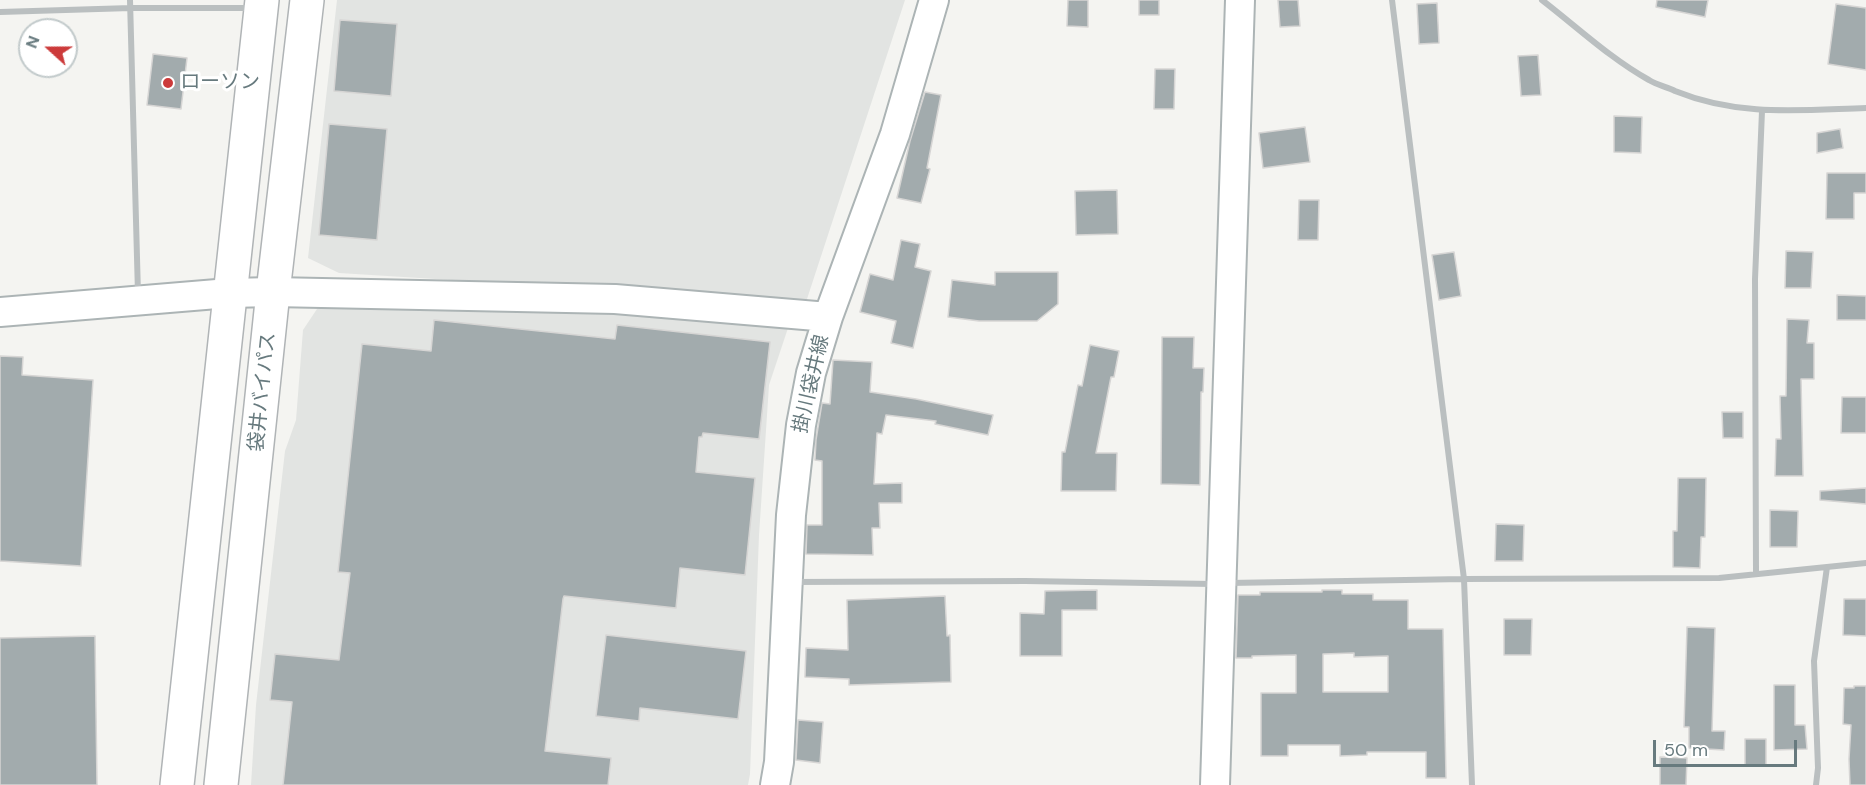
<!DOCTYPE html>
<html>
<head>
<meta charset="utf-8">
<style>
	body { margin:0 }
	#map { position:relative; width:1866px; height:785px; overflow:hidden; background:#f4f4f1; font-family:"DM Sans",sans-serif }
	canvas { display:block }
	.north { position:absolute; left:18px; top:18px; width:60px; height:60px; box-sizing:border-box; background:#fff; border:2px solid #c2cacb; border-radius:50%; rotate:291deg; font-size:16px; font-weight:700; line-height:24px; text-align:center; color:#677a7e }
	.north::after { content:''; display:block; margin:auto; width:21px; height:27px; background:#cc3a3a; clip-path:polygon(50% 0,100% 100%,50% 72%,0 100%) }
	.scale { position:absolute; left:1653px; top:740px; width:144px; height:27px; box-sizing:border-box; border:3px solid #677a7e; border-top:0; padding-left:8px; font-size:18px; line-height:21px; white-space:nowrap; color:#677a7e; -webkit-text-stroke:4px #fff; paint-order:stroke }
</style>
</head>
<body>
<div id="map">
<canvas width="1866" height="785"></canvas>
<div class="north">N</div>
<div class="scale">50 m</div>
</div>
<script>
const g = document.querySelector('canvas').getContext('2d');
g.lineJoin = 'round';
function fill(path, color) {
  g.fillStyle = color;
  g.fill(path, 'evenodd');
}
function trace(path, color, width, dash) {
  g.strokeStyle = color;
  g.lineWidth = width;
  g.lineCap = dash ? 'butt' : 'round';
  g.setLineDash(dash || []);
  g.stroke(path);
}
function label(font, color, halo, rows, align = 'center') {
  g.font = font + ' "DM Sans","Noto Sans JP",sans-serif';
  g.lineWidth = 6;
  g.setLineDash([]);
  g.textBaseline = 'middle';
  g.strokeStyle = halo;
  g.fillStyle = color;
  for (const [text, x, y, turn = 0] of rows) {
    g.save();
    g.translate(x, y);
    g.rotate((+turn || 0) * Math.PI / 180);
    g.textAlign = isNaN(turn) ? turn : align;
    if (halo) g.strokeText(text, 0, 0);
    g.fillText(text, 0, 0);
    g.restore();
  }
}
fill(new Path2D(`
	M 337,0 L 905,0 L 806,302 L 339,273 L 308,258 Z
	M 319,306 L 609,312 L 788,328 L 769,385 L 759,535 L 750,774 L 748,785 L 251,785 L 256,705 L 285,451 L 296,420 L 303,330 Z`), '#e2e4e2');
const building = new Path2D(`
	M 1068,0 L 1088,0 L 1088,27 L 1067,26 Z
	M 1139,0 L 1159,0 L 1159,15 L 1139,15 Z
	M 1278,0 L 1298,0 L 1300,26 L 1280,27 Z
	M 1657,0 L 1708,0 L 1705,17 L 1656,7 Z
	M 1437,3 L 1439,43 L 1419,44 L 1417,4 Z
	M 1836,4 L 1866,8 L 1866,70 L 1828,64 Z
	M 340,20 L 397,24 L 391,96 L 334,91 Z
	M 153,54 L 187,58 L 181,109 L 147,105 Z
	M 1538,55 L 1541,95 L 1521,96 L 1518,56 Z
	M 1155,69 L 1175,69 L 1174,109 L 1154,109 Z
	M 925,92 L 941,95 L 927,168 L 930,169 L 921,203 L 897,198 L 910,141 Z
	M 1614,116 L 1642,117 L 1641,153 L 1614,152 Z
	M 329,124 L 387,129 L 377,240 L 319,235 Z
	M 1305,127 L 1310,162 L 1263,168 L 1259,133 Z
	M 1840,129 L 1843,148 L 1817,153 L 1817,133 Z
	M 1827,173 L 1866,173 L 1866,193 L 1854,193 L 1854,219 L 1826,219 Z
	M 1117,190 L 1118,234 L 1076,235 L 1075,191 Z
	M 1299,200 L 1319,200 L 1318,240 L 1298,240 Z
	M 901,240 L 920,244 L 915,267 L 931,271 L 913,348 L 891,343 L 896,321 L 860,312 L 870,274 L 893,280 Z
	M 1786,251 L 1813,252 L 1811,288 L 1785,288 Z
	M 1454,252 L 1461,296 L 1439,300 L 1432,255 Z
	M 995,272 L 1058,272 L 1058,304 L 1037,321 L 979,321 L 948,317 L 952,280 L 995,285 Z
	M 1837,295 L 1866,296 L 1866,320 L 1837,320 Z
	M 1787,319 L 1809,320 L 1807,343 L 1814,343 L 1814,379 L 1801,379 L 1803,476 L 1775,476 L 1776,439 L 1781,439 L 1780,396 L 1786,396 Z
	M 434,320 L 615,339 L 617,325 L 770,342 L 759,439 L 703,433 L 702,437 L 699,437 L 696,472 L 755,478 L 745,575 L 680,568 L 676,608 L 564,596 L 563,599 L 545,751 L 611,758 L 608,785 L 283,785 L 292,702 L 270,700 L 275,654 L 339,660 L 350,573 L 338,572 L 362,344 L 431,351 Z
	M 1162,337 L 1194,337 L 1193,368 L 1204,368 L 1203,392 L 1201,392 L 1200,485 L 1161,484 Z
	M 1090,345 L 1119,351 L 1114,377 L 1111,377 L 1096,453 L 1117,453 L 1116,491 L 1061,491 L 1062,452 L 1065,452 L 1078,385 L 1082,386 Z
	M 0,356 L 23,357 L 22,375 L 93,380 L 81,566 L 0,561 Z
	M 833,360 L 872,362 L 870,392 L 916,399 L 993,415 L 988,435 L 935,424 L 936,421 L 886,415 L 882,434 L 877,433 L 874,484 L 902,483 L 902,503 L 879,503 L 880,528 L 872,528 L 873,555 L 806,554 L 807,525 L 822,525 L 822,461 L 815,460 L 816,440 L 822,403 L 830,404 Z
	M 1842,397 L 1866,397 L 1866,433 L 1841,433 Z
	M 1722,412 L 1743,412 L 1743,438 L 1723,438 Z
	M 1678,478 L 1706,478 L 1705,537 L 1701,537 L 1700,568 L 1673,567 L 1673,531 L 1677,531 Z
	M 1866,488 L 1866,504 L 1820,500 L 1820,491 Z
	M 1770,510 L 1798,511 L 1797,547 L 1770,547 Z
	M 1496,524 L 1524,525 L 1523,561 L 1495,561 Z
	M 1097,590 L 1097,610 L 1062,610 L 1062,656 L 1020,656 L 1020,613 L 1044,614 L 1045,591 Z
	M 1322,590 L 1342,590 L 1342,594 L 1373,594 L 1373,600 L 1408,600 L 1408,629 L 1443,629 L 1446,778 L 1426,778 L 1426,752 L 1367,752 L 1367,755 L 1340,756 L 1340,745 L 1288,745 L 1288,756 L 1261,756 L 1261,693 L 1296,693 L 1296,655 L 1252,656 L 1252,658 L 1236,658 L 1238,595 L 1260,595 L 1260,592 L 1322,592 ZM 1354,653 L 1354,657 L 1388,656 L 1388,692 L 1323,692 L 1323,654 Z
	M 945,596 L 947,636 L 950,635 L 951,682 L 849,685 L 849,679 L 805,677 L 806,648 L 848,650 L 847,600 Z
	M 1844,599 L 1866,599 L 1866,636 L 1843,635 Z
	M 1504,619 L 1532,619 L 1531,655 L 1504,655 Z
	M 1687,627 L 1715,628 L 1712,731 L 1725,731 L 1724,750 L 1689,748 L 1689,727 L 1684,727 Z
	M 606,635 L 746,651 L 738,719 L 640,708 L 639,721 L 596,716 Z
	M 95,636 L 97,785 L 0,785 L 0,638 Z
	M 1774,685 L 1795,685 L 1795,725 L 1805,725 L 1807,749 L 1774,750 Z
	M 1854,686 L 1866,686 L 1866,785 L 1850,785 L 1849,759 L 1851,725 L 1843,724 L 1844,688 L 1854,688 Z
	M 798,720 L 823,722 L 820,763 L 796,760 Z
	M 1745,739 L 1766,739 L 1766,765 L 1745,765 Z
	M 1660,757 L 1687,758 L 1686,785 L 1660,785 Z`);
fill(building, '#a2abad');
trace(building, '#d6d5d4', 1.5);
const secondary = new Path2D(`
	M 0,312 L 229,293 L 273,292 L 615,299 L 828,317
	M 775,785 L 779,762 L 791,515 L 801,425 L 811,373 L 828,317 L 895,134 L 934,0
	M 1215,785 L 1240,0`);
const highway = new Path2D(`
	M 177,785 L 262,0
	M 221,785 L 273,292 L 307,0`);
trace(secondary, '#acb4b5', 32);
trace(highway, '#b0b4b6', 36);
trace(new Path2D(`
	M 130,0 L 138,294
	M 1392,0 L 1464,579 L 1472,785
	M 1542,0 C 1577,27 1611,59 1649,80 C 1657,85 1667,87 1675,91 C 1739,117 1799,110 1866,108
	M 0,12 L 131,8 L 251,8
	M 1756,574 L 1755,279 L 1762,111
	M 794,582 L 1025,581 L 1213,584
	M 1229,583 L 1464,579 L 1719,578 L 1866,563
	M 1816,785 L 1818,768 L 1814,661 L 1827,567`), '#babfc0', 6);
trace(secondary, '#fff', 28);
trace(highway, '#fff', 33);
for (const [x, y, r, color] of [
	[168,83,6,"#cc3a3a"]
]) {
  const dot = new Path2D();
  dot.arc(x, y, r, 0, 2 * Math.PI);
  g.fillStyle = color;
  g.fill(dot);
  trace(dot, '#fff', 2);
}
label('20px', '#677a7e', '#fff', [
	["ローソン",180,83]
], 'left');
label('20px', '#677a7e', '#fff', [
	["掛川袋井線",812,384,-77],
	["袋井バイパス",263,392,-84]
]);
</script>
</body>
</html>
